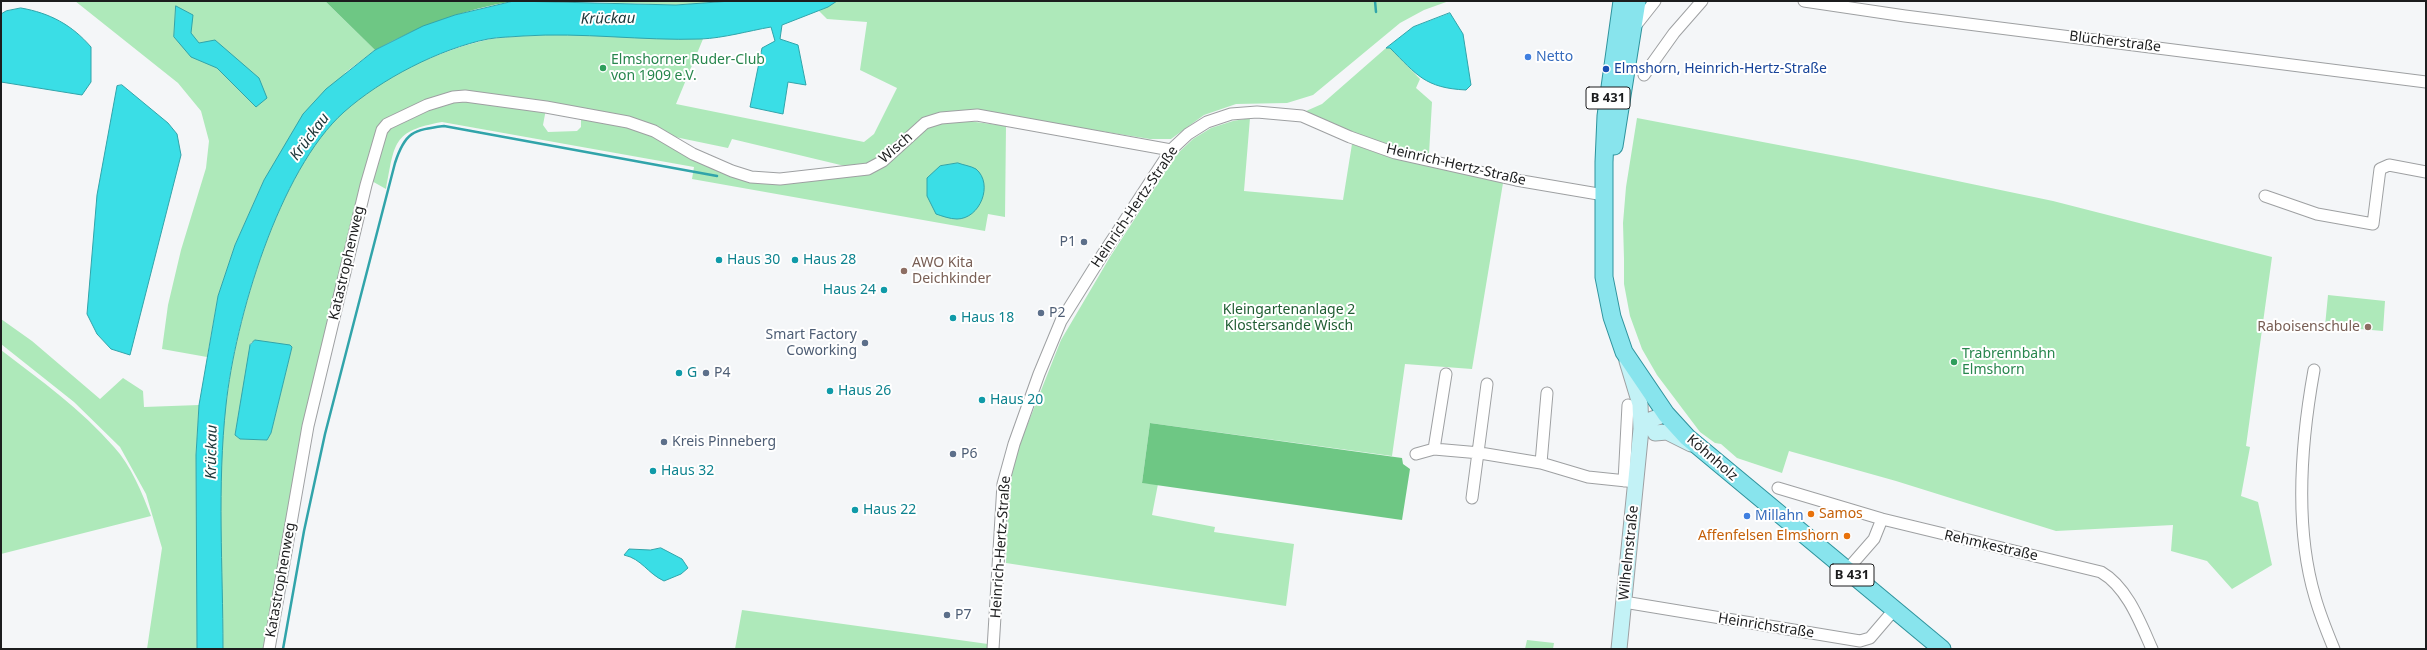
<!DOCTYPE html>
<html>
<head>
<meta charset="utf-8">
<style>
	body { margin:0 }
	#map { position:relative; width:2427px; height:650px; overflow:hidden; background:#f4f6f8; font-family:"Noto Sans",sans-serif }
	canvas { display:block }
	.frame { position:absolute; inset:0; border:2px solid #1c1d1e; pointer-events:none }
</style>
</head>
<body>
<div id="map">
<canvas width="2427" height="650"></canvas>
<div class="frame"></div>
</div>
<script>
const g = document.querySelector('canvas').getContext('2d');
g.lineJoin = 'round';
function fill(path, color) {
  g.fillStyle = color;
  g.fill(path, 'evenodd');
}
function trace(path, color, width, dash) {
  g.strokeStyle = color;
  g.lineWidth = width;
  g.lineCap = dash ? 'butt' : 'round';
  g.setLineDash(dash || []);
  g.stroke(path);
}
function label(font, color, halo, rows, align = 'center') {
  g.font = font + ' "Noto Sans",sans-serif';
  g.lineWidth = 4;
  g.setLineDash([]);
  g.textBaseline = 'middle';
  g.strokeStyle = halo;
  g.fillStyle = color;
  for (const [text, x, y, turn = 0] of rows) {
    g.save();
    g.translate(x, y);
    g.rotate((+turn || 0) * Math.PI / 180);
    g.textAlign = isNaN(turn) ? turn : align;
    if (halo) g.strokeText(text, 0, 0);
    g.fillText(text, 0, 0);
    g.restore();
  }
}
fill(new Path2D(`
	M 75,1 L 325,1 L 375,50 L 346,72 L 264,180 L 235,245 L 218,296 L 207,357 L 162,349 L 168,305 L 181,250 L 206,168 L 209,141 L 201,111 L 178,83 Z
	M 571,1 L 731,1 L 676,5 Z
	M 837,1 L 1449,1 L 1424,10 L 1400,23 L 1313,95 L 1287,103 L 1236,104 L 1204,115 L 1171,139 L 1150,139 L 975,111 L 923,120 L 911,128 L 876,161 L 849,167 L 732,139 L 728,148 L 463,93 L 394,116 L 363,183 L 265,649 L 223,649 C 222,569 216,482 226,403 C 237,317 278,172 343,112 C 382,77 435,52 486,40 C 497,37 511,37 523,36 C 583,32 644,38 703,39 L 676,104 L 864,142 L 874,134 L 897,88 L 860,70 L 867,22 L 827,19 L 819,11 ZM 251,342 L 292,347 L 271,433 L 267,440 L 240,439 L 235,435 Z
	M 1386,48 L 1390,48 L 1420,79 L 1416,88 L 1432,102 L 1429,154 L 1395,149 L 1297,115 L 1322,104 Z
	M 466,99 L 546,109 L 543,125 L 548,132 L 577,131 L 581,127 L 581,116 L 607,120 L 653,134 L 692,157 L 781,183 L 859,176 L 886,165 L 928,127 L 953,119 L 1006,126 L 1005,217 L 988,214 L 985,231 L 692,179 L 694,167 L 442,122 C 392,131 395,143 386,189 L 370,180 L 387,129 L 426,109 Z
	M 1250,118 L 1244,191 L 1343,200 L 1352,144 L 1389,157 L 1503,183 L 1472,369 L 1405,364 L 1392,456 L 1150,423 L 1142,483 L 1158,484 L 1152,515 L 1215,527 L 1214,532 L 1294,544 L 1286,606 L 1006,563 L 1009,486 L 1019,446 L 1061,340 L 1110,257 L 1176,155 L 1193,139 L 1211,128 L 1233,121 Z
	M 1637,118 L 1857,160 L 2053,201 L 2272,257 L 2246,446 L 2250,447 L 2241,496 L 2258,502 L 2272,565 L 2232,589 L 2207,561 L 2171,551 L 2173,525 L 2056,531 L 1896,481 L 1789,451 L 1782,473 L 1737,458 L 1721,444 L 1715,443 L 1700,432 L 1657,375 L 1642,349 L 1630,316 L 1624,284 L 1624,259 L 1623,223 L 1626,187 Z
	M 2328,295 L 2385,301 L 2383,331 L 2325,326 Z
	M 1,319 L 32,341 L 100,399 L 123,378 L 143,391 L 144,407 L 199,405 L 196,455 L 197,649 L 147,649 L 162,548 L 146,494 L 120,447 L 74,402 L 1,344 Z
	M 1,350 C 40,380 81,409 114,447 C 131,465 142,493 151,516 L 1,554 Z
	M 742,610 L 988,644 L 988,649 L 735,649 Z
	M 1527,640 L 1554,643 L 1553,649 L 1525,649 Z`), '#aee9ba');
fill(new Path2D(`
	M 325,1 L 514,1 C 464,9 420,26 375,50 Z
	M 1150,423 L 1402,458 L 1403,464 L 1410,469 L 1402,520 L 1142,483 Z`), '#6ec784');
const water = new Path2D(`
	M 514,1 L 676,5 L 731,1 L 837,1 L 828,7 L 782,25 L 780,39 L 798,45 L 806,85 L 788,82 L 783,114 L 750,107 L 762,48 L 775,41 L 771,27 C 748,31 724,38 701,39 C 642,41 582,32 523,36 C 511,37 499,37 488,39 C 439,49 381,79 344,112 C 279,170 235,320 226,405 C 217,486 223,568 223,649 L 197,649 L 196,455 L 199,405 L 218,296 L 235,245 L 264,180 L 303,114 L 326,89 L 375,50 L 423,26 L 455,15 Z
	M 176,6 L 193,15 L 191,33 L 199,43 L 215,40 L 259,78 L 267,98 L 256,107 L 217,68 L 191,57 L 174,37 Z
	M 21,8 C 50,13 72,25 91,47 L 91,82 L 82,95 L 1,82 L 1,14 L 6,11 Z
	M 1450,13 L 1463,34 L 1471,85 L 1466,90 C 1425,88 1417,75 1390,48 L 1386,48 L 1413,27 Z
	M 122,85 L 168,123 L 177,134 L 181,155 L 130,355 L 111,349 L 97,334 L 87,314 L 97,195 L 117,86 Z
	M 958,163 C 963,165 971,166 976,169 C 994,184 980,219 957,219 C 950,219 942,216 936,214 L 927,196 L 927,178 L 940,166 Z
	M 255,340 L 290,345 L 292,347 L 271,433 L 267,440 L 240,439 L 235,435 L 250,345 Z
	M 661,548 L 682,559 L 688,568 L 681,574 L 664,581 C 647,573 642,559 624,555 L 629,549 L 650,550 Z`);
fill(water, '#3adee6');
trace(water, '#31a4aa', 1);
trace(new Path2D(`
	M 1375,1 L 1376,12
	M 283,649 L 304,531 L 325,434 L 395,163 C 405,132 413,130 444,126 L 717,176`), '#31a4aa', 2.5);
const street = new Path2D(`
	M 1804,1 L 1905,16 L 2426,82
	M 1636,25 L 1655,1
	M 1644,75 L 1674,33 L 1702,1
	M 2265,196 L 2317,214 L 2373,224 L 2380,169 L 2389,165 L 2426,172
	M 2314,370 C 2301,442 2294,526 2315,597 C 2320,615 2327,632 2334,649
	M 1434,449 L 1446,374
	M 1416,454 L 1434,449 L 1480,453 L 1541,463 L 1588,477 L 1636,482
	M 1541,463 L 1547,393
	M 1624,481 L 1628,405
	M 1778,488 L 1882,519 L 2101,572 C 2127,587 2140,622 2152,649
	M 1472,498 L 1487,384
	M 1846,571 L 1874,539 L 1882,519
	M 1624,602 L 1860,641 L 1870,638 L 1894,610
	M 269,649 L 308,426 L 366,185 L 382,130 L 387,124 L 427,105 L 453,97 L 465,96 L 546,107 L 628,122 L 654,131 L 693,154 L 732,171 L 751,177 L 780,179 L 868,169 L 883,161 L 925,123 L 941,118 L 977,115 L 1171,150
	M 993,649 L 1003,484 L 1014,444 L 1039,374 L 1061,321 L 1101,257 L 1171,150 L 1188,134 L 1207,122 L 1231,114 L 1257,112 L 1302,116 L 1350,137 L 1395,153 L 1516,180 L 1604,195`);
const secondary = new Path2D(`
	M 1641,429 L 1650,420 L 1666,414
	M 1655,433 L 1667,432 L 1691,444
	M 1619,649 L 1641,429 L 1640,404 L 1627,361`);
const primary = new Path2D(`
	M 1622,1 L 1606,116 L 1604,162 L 1604,277 L 1612,317 L 1624,352 L 1666,414 L 1687,437 L 1942,649
	M 1614,146 L 1637,1`);
trace(street, '#9ea0a2', 13);
trace(secondary, '#9ea0a2', 17);
trace(primary, '#2e939d', 19);
trace(street, '#fff', 11);
trace(secondary, '#c3f2f6', 15);
trace(primary, '#88e4ed', 17);
for (const [x, y, r, color] of [
	[1528,57,4,"#3f7fe0"],
	[603,68,4,"#2e9e5b"],
	[1606,69,4,"#1a4fb4"],
	[1084,242,4,"#5c6f8a"],
	[719,260,4,"#0f9aa8"],
	[795,260,4,"#0f9aa8"],
	[904,271,4,"#8d6e63"],
	[884,290,4,"#0f9aa8"],
	[1041,313,4,"#5c6f8a"],
	[953,318,4,"#0f9aa8"],
	[2368,327,4,"#8d6e63"],
	[865,343,4,"#5c6f8a"],
	[1954,362,4,"#2e9e5b"],
	[679,373,4,"#0f9aa8"],
	[706,373,4,"#5c6f8a"],
	[830,391,4,"#0f9aa8"],
	[982,400,4,"#0f9aa8"],
	[664,442,4,"#5c6f8a"],
	[953,454,4,"#5c6f8a"],
	[653,471,4,"#0f9aa8"],
	[855,510,4,"#0f9aa8"],
	[1811,514,4,"#e8710a"],
	[1747,516,4,"#3f7fe0"],
	[1847,536,4,"#e8710a"],
	[947,615,4,"#5c6f8a"]
]) {
  const dot = new Path2D();
  dot.arc(x, y, r, 0, 2 * Math.PI);
  g.fillStyle = color;
  g.fill(dot);
  trace(dot, '#fff', 1.5);
}
for (const [x, y, w] of [
	[1608,98,44],
	[1852,575,44]
]) {
  const box = new Path2D();
  box.roundRect(x - w / 2, y - 11, w, 22, 3);
  g.fillStyle = '#fff';
  g.fill(box);
  trace(box, '#1c1d1e', 1);
}
label('bold 13px', '#1c1d1e', null, [
	["B 431",1608,98],
	["B 431",1852,575]
]);
label('14px', '#1c1d1e', '#fff', [
	["Blücherstraße",2115,42,7],
	["Wisch",896,148,-41],
	["Heinrich-Hertz-Straße",1456,165,13],
	["Heinrich-Hertz-Straße",1135,207,-56],
	["Katastrophenweg",347,263,-77],
	["Köhnholz",1712,458,41],
	["Rehmkestraße",1991,546,13],
	["Heinrich-Hertz-Straße",1001,547,-86],
	["Wilhelmstraße",1629,553,-84],
	["Katastrophenweg",281,580,-80],
	["Heinrichstraße",1766,626,9]
]);
label('14px', '#366cbe', '#fff', [
	["Netto",1536,57],
	["Millahn",1755,516]
], 'left');
label('14px', '#27864d', '#fff', [
	["Elmshorner Ruder-Club",611,60],
	["von 1909 e.V.",611,76],
	["Trabrennbahn",1962,354],
	["Elmshorn",1962,370]
], 'left');
label('14px', '#164399', '#fff', [
	["Elmshorn, Heinrich-Hertz-Straße",1614,69]
], 'left');
label('14px', '#4e5e75', '#fff', [
	["P1",1076,242,"right"],
	["P2",1049,313],
	["Smart Factory",857,335,"right"],
	["Coworking",857,351,"right"],
	["P4",714,373],
	["Kreis Pinneberg",672,442],
	["P6",961,454],
	["P7",955,615]
], 'left');
label('14px', '#0d838f', '#fff', [
	["Haus 30",727,260],
	["Haus 28",803,260],
	["Haus 24",876,290,"right"],
	["Haus 18",961,318],
	["G",687,373],
	["Haus 26",838,391],
	["Haus 20",990,400],
	["Haus 32",661,471],
	["Haus 22",863,510]
], 'left');
label('14px', '#785e54', '#fff', [
	["AWO Kita",912,263],
	["Deichkinder",912,279],
	["Raboisenschule",2360,327,"right"]
], 'left');
label('14px', '#1f5d32', '#fff', [
	["Kleingartenanlage 2",1289,310],
	["Klostersande Wisch",1289,326]
]);
label('14px', '#c56008', '#fff', [
	["Samos",1819,514],
	["Affenfelsen Elmshorn",1839,536,"right"]
], 'left');
label('italic 15px', '#20393b', '#fff', [
	["Krückau",608,19,-1],
	["Krückau",310,137,-53],
	["Krückau",212,452,-89]
]);
</script>
</body>
</html>
